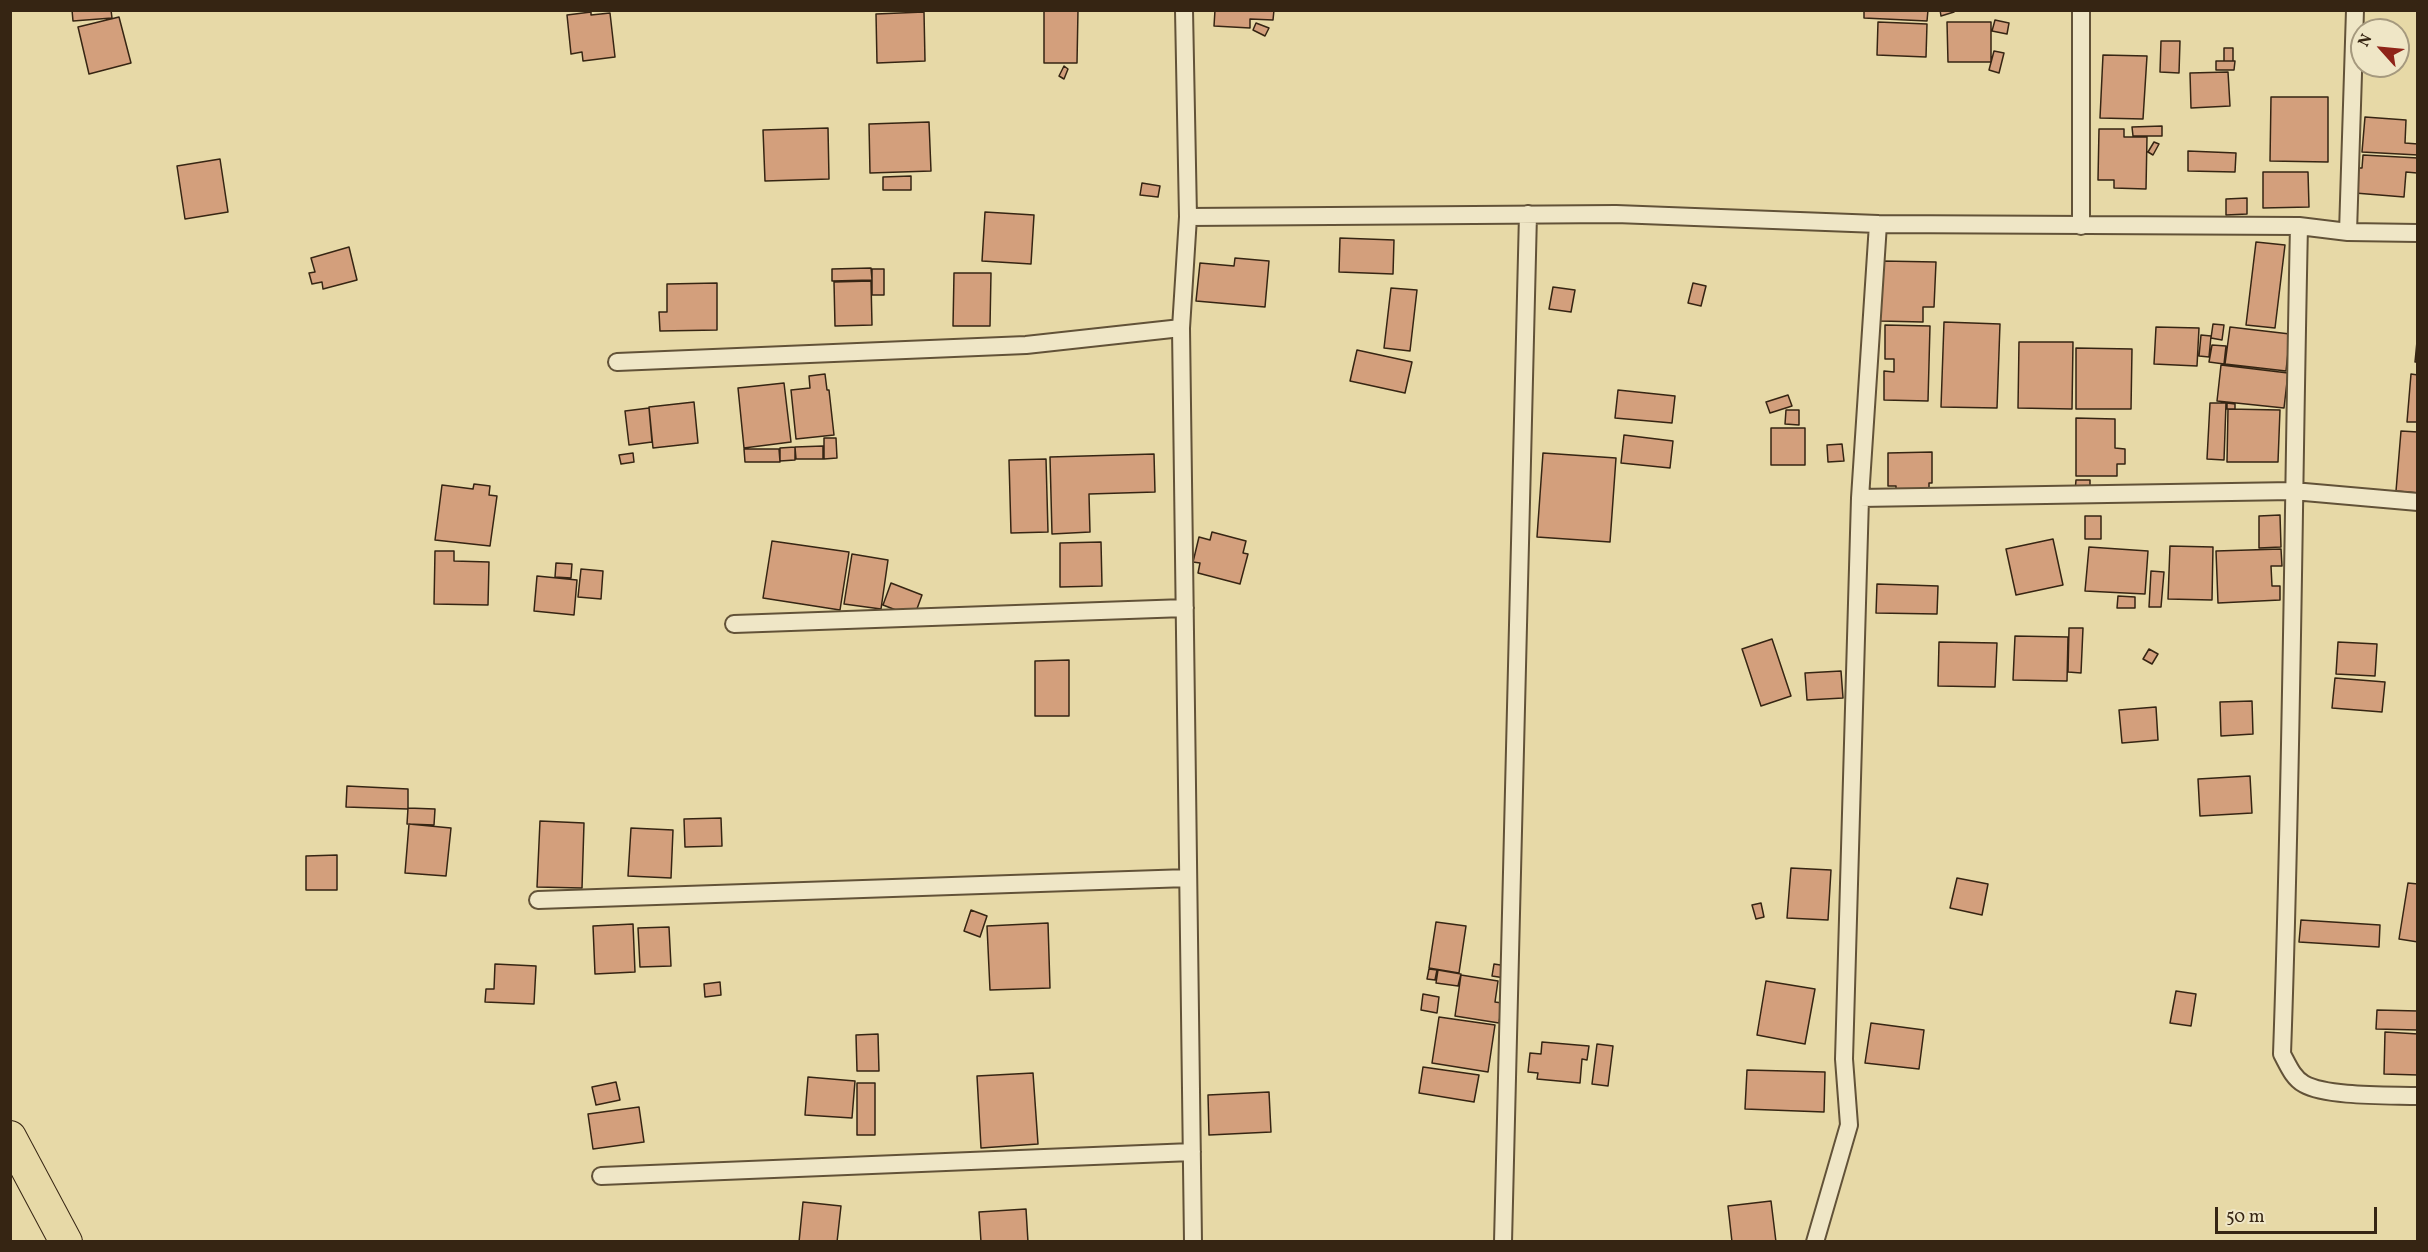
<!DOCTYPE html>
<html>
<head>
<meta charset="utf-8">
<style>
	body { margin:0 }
	#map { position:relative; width:2428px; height:1252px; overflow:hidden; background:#e7d9a7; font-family:Vollkorn,serif }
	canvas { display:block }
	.frame { position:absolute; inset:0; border:12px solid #362513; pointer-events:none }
	.north { position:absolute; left:2350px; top:18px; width:60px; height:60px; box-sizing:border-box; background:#efe6c6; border:2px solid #a5997e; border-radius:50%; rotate:297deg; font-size:16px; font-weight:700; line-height:24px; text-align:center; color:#362513 }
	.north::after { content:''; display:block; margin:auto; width:21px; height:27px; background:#8f2418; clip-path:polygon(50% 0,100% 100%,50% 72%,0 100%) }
	.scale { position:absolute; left:2215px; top:1207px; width:162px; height:27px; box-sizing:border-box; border:3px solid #362513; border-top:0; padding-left:8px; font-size:18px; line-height:21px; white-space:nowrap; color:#362513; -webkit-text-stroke:4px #efe6c6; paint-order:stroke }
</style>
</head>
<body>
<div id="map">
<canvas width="2428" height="1252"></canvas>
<div class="frame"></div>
<div class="north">N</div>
<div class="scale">50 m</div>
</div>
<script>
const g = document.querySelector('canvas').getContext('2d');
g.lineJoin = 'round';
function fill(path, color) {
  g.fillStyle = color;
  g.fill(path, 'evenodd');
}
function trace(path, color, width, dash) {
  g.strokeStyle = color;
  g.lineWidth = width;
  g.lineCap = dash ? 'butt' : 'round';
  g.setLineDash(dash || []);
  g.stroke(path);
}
const building = new Path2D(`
	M 72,10 L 111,10 L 112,18 L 73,21 Z
	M 1044,10 L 1078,10 L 1077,63 L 1044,63 Z
	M 1215,10 L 1274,10 L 1273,20 L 1250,19 L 1250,28 L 1214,26 Z
	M 1864,10 L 1928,10 L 1927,21 L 1864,18 Z
	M 1940,10 L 1954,10 L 1954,12 L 1941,16 Z
	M 591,12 L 591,15 L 610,13 L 615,57 L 583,61 L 582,52 L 571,54 L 567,15 Z
	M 924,12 L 925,61 L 877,63 L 876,14 Z
	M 119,17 L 131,63 L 89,74 L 78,27 Z
	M 1995,20 L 2009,23 L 2007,34 L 1992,31 Z
	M 1878,22 L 1927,24 L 1926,57 L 1877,55 Z
	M 1947,22 L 1991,22 L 1991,62 L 1948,62 Z
	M 1256,23 L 1269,28 L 1265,36 L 1253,30 Z
	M 2161,41 L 2180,41 L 2179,73 L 2160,72 Z
	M 2224,48 L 2233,48 L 2233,61 L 2224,61 Z
	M 1994,51 L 2004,53 L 1999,73 L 1989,70 Z
	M 2103,55 L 2147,56 L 2143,119 L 2100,118 Z
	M 2216,61 L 2235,61 L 2234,70 L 2216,70 Z
	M 1064,66 L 1068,69 L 1064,79 L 1059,76 Z
	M 2228,72 L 2230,106 L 2191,108 L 2190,73 Z
	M 2271,97 L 2328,97 L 2328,162 L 2270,161 Z
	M 2365,117 L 2406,120 L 2405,143 L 2418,144 L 2418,155 L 2362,152 Z
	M 929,122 L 931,171 L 870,173 L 869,124 Z
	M 2162,126 L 2162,136 L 2133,136 L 2132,127 Z
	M 828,128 L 829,179 L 765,181 L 763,130 Z
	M 2099,129 L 2124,129 L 2124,137 L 2147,137 L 2146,189 L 2114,188 L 2114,180 L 2098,180 Z
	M 2154,142 L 2159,144 L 2153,155 L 2148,152 Z
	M 2188,151 L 2236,153 L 2235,172 L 2188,171 Z
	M 2363,155 L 2418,158 L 2417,173 L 2406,172 L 2404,197 L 2355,193 L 2356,168 L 2362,168 Z
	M 220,159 L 228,212 L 185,219 L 177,166 Z
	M 2263,172 L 2308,172 L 2309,207 L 2263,208 Z
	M 911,176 L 911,190 L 883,190 L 883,177 Z
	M 1142,183 L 1160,186 L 1158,197 L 1140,195 Z
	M 2247,198 L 2247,214 L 2226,215 L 2226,199 Z
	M 985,212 L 1034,215 L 1031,264 L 982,261 Z
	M 1340,238 L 1394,240 L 1393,274 L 1339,272 Z
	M 2256,242 L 2285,245 L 2275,328 L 2246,325 Z
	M 349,247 L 357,280 L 323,289 L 322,282 L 312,284 L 309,273 L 315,272 L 311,258 Z
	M 1235,258 L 1269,261 L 1265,307 L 1196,301 L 1200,263 L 1234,266 Z
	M 1882,261 L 1936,262 L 1934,307 L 1923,307 L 1923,322 L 1880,321 Z
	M 871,268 L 872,280 L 832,281 L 832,269 Z
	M 872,269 L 884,269 L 884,295 L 872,295 Z
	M 954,273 L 991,273 L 990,326 L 953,326 Z
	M 871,281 L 872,325 L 835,326 L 834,282 Z
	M 717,283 L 717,330 L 660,331 L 659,312 L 667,312 L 667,284 Z
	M 1693,283 L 1706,286 L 1701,306 L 1688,303 Z
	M 1553,287 L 1575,290 L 1571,312 L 1549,309 Z
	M 1391,288 L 1417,290 L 1410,351 L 1384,348 Z
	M 1944,322 L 2000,324 L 1997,408 L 1941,407 Z
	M 2213,324 L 2224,325 L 2222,340 L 2211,338 Z
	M 1885,325 L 1930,326 L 1928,401 L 1884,400 L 1884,371 L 1894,372 L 1894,359 L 1885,359 Z
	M 2156,327 L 2199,328 L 2197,366 L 2154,364 Z
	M 2230,327 L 2290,334 L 2286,371 L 2225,364 Z
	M 2418,331 L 2418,362 L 2415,362 Z
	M 2201,335 L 2211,336 L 2209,357 L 2199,356 Z
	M 2019,342 L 2073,342 L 2072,409 L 2018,408 Z
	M 2212,345 L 2226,346 L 2224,364 L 2209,362 Z
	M 2076,348 L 2132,349 L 2131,409 L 2076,409 Z
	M 1357,350 L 1412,362 L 1405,393 L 1350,381 Z
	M 2221,365 L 2288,373 L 2284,408 L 2217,401 Z
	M 825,374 L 827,390 L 829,390 L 834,435 L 796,439 L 791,390 L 810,388 L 809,376 Z
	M 2411,374 L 2418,375 L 2418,422 L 2407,422 Z
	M 784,383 L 791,442 L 744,448 L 738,388 Z
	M 1618,390 L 1675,396 L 1672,423 L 1615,418 Z
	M 1788,395 L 1792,406 L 1770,413 L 1766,402 Z
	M 694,402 L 698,443 L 653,448 L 649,407 Z
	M 2210,403 L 2226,403 L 2224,460 L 2207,459 Z
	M 2227,403 L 2235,404 L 2235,409 L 2227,409 Z
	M 649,408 L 652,442 L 629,445 L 625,411 Z
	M 2228,409 L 2280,410 L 2278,462 L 2227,462 Z
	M 1786,410 L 1799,410 L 1799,425 L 1785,424 Z
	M 2076,418 L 2115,419 L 2115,448 L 2125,449 L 2125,464 L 2117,464 L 2117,476 L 2076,476 Z
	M 1771,428 L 1805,428 L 1805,465 L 1771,465 Z
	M 2401,431 L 2418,432 L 2418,493 L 2396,491 Z
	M 1624,435 L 1673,441 L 1670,468 L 1621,463 Z
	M 824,438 L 836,438 L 837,458 L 824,459 Z
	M 1842,444 L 1844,461 L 1828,462 L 1827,445 Z
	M 823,446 L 823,459 L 796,459 L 795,447 Z
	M 795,447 L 795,460 L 780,461 L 780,448 Z
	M 744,449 L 779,449 L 780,462 L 745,462 Z
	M 1932,452 L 1932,483 L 1929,483 L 1929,494 L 1896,494 L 1896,486 L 1888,486 L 1888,453 Z
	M 633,453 L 634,462 L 621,464 L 619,455 Z
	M 1543,453 L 1616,458 L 1610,542 L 1537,537 Z
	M 1154,454 L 1155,492 L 1089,494 L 1090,532 L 1052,534 L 1050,457 Z
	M 1046,459 L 1048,532 L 1011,533 L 1009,460 Z
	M 2076,480 L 2090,480 L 2090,493 L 2075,492 Z
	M 474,484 L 490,486 L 489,495 L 497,496 L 490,546 L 435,540 L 442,485 L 473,489 Z
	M 2280,515 L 2281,547 L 2259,548 L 2259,516 Z
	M 2085,516 L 2101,516 L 2101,539 L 2085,539 Z
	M 1212,532 L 1246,541 L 1243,553 L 1248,554 L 1240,584 L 1198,573 L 1200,563 L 1193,562 L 1199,537 L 1210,540 Z
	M 2053,539 L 2063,585 L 2016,595 L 2006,549 Z
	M 772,541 L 849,552 L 840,610 L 763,598 Z
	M 1101,542 L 1102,586 L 1060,587 L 1060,543 Z
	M 2170,546 L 2213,547 L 2212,600 L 2168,599 Z
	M 2089,547 L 2148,551 L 2145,594 L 2085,591 Z
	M 2281,549 L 2282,566 L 2271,566 L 2272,586 L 2280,586 L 2280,600 L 2218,603 L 2216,551 Z
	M 435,551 L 454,551 L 454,561 L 489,562 L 488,605 L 434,604 Z
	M 852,554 L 888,560 L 881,609 L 844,604 Z
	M 556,563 L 572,564 L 571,578 L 555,577 Z
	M 581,569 L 603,571 L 601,599 L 578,597 Z
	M 2151,571 L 2164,572 L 2161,607 L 2149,607 Z
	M 537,576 L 577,580 L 574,615 L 534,611 Z
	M 891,583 L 922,595 L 914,617 L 883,605 Z
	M 1877,584 L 1938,586 L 1937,614 L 1876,613 Z
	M 2118,596 L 2135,597 L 2135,608 L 2117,608 Z
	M 2069,628 L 2083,628 L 2081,673 L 2068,672 Z
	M 2015,636 L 2068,637 L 2067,681 L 2013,680 Z
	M 1772,639 L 1791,696 L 1761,706 L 1742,649 Z
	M 1939,642 L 1997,643 L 1995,687 L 1938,686 Z
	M 2338,642 L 2377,644 L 2375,676 L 2336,674 Z
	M 2149,649 L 2158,654 L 2152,664 L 2143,659 Z
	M 1069,660 L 1069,716 L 1035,716 L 1035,661 Z
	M 1841,671 L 1843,698 L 1807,700 L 1805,673 Z
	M 2335,678 L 2385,682 L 2382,712 L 2332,708 Z
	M 2252,701 L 2253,734 L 2221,736 L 2220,702 Z
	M 2156,707 L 2158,740 L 2122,743 L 2119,710 Z
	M 2250,776 L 2252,813 L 2200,816 L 2198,779 Z
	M 347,786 L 408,789 L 408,809 L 346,807 Z
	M 408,808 L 435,809 L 434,825 L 407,824 Z
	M 721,818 L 722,846 L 685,847 L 684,819 Z
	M 540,821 L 584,823 L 582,888 L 537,887 Z
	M 409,824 L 451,828 L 446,876 L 405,873 Z
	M 631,828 L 673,830 L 671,878 L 628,876 Z
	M 337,855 L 337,890 L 306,890 L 306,856 Z
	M 1791,868 L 1831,870 L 1828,920 L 1787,918 Z
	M 1957,878 L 1988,884 L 1982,915 L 1950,908 Z
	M 2408,883 L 2418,884 L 2418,942 L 2399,939 Z
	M 1761,903 L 1764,917 L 1756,919 L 1752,905 Z
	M 971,910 L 987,916 L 980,937 L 964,931 Z
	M 2301,920 L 2380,925 L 2379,947 L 2299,942 Z
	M 1436,922 L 1466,926 L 1459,973 L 1429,968 Z
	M 1048,923 L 1050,988 L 990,990 L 987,926 Z
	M 633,924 L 635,972 L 595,974 L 593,926 Z
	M 669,927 L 671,966 L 640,967 L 638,928 Z
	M 495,964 L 536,966 L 534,1004 L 485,1002 L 486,989 L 494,989 Z
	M 1494,964 L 1507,966 L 1505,978 L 1492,976 Z
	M 1429,969 L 1437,970 L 1435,980 L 1427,979 Z
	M 1438,970 L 1461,974 L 1458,986 L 1436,983 Z
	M 1461,975 L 1498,981 L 1495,1002 L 1502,1003 L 1499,1023 L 1455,1016 Z
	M 1766,981 L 1815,989 L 1805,1044 L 1757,1035 Z
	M 720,982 L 721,995 L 705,997 L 704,984 Z
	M 2176,991 L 2196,994 L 2191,1026 L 2170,1023 Z
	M 1423,994 L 1439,997 L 1437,1013 L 1421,1010 Z
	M 2377,1010 L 2418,1011 L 2418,1030 L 2376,1029 Z
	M 1439,1017 L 1495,1025 L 1488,1072 L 1432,1063 Z
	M 1871,1023 L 1924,1030 L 1919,1069 L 1865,1063 Z
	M 2385,1032 L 2418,1034 L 2418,1075 L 2384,1074 Z
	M 878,1034 L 879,1071 L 857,1071 L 856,1035 Z
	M 1542,1042 L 1589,1046 L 1587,1060 L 1582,1059 L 1580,1083 L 1537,1079 L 1538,1073 L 1528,1072 L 1530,1053 L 1541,1054 Z
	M 1597,1044 L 1613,1046 L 1608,1086 L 1592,1084 Z
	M 1423,1067 L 1479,1075 L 1474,1102 L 1419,1093 Z
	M 1747,1070 L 1825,1072 L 1824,1112 L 1745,1109 Z
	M 1033,1073 L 1038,1144 L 981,1148 L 977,1076 Z
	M 808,1077 L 855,1081 L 852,1118 L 805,1115 Z
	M 616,1082 L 620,1100 L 596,1105 L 592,1087 Z
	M 857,1083 L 875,1083 L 875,1135 L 857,1135 Z
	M 1269,1092 L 1271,1132 L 1209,1135 L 1208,1095 Z
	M 639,1107 L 644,1142 L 593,1149 L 588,1114 Z
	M 1771,1201 L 1776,1242 L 1732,1242 L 1728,1206 Z
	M 803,1202 L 841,1206 L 837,1242 L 799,1242 Z
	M 1026,1209 L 1028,1242 L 981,1242 L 979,1212 Z`);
fill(building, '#d39f7c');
trace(building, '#362513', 1.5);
const street = new Path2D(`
	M 1184,10 L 1188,217 L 1181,328 L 1193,1242
	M 2081,10 L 2081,226
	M 1188,217 L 1616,214 L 1878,224 L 2299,226 L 2348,232 L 2418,233
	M 1878,224 L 1860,498 L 2293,491 L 2418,502
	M 2299,226 C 2293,502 2292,778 2282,1054 C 2288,1065 2293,1078 2304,1084 C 2327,1097 2389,1095 2418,1096
	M 2348,232 L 2355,10
	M 617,362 L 1026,345 L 1181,328
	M 734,624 L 1185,608
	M 538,900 L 1188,878
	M 601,1176 L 1192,1152
	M 1503,1242 L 1528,214
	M 1815,1242 L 1849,1125 L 1844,1059 L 1860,498`);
const highway = new Path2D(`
	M 10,1137 L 66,1242`);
trace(street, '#625238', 20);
trace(highway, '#362513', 34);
trace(street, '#efe6c6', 16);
trace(highway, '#e7d9a7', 32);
</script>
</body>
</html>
